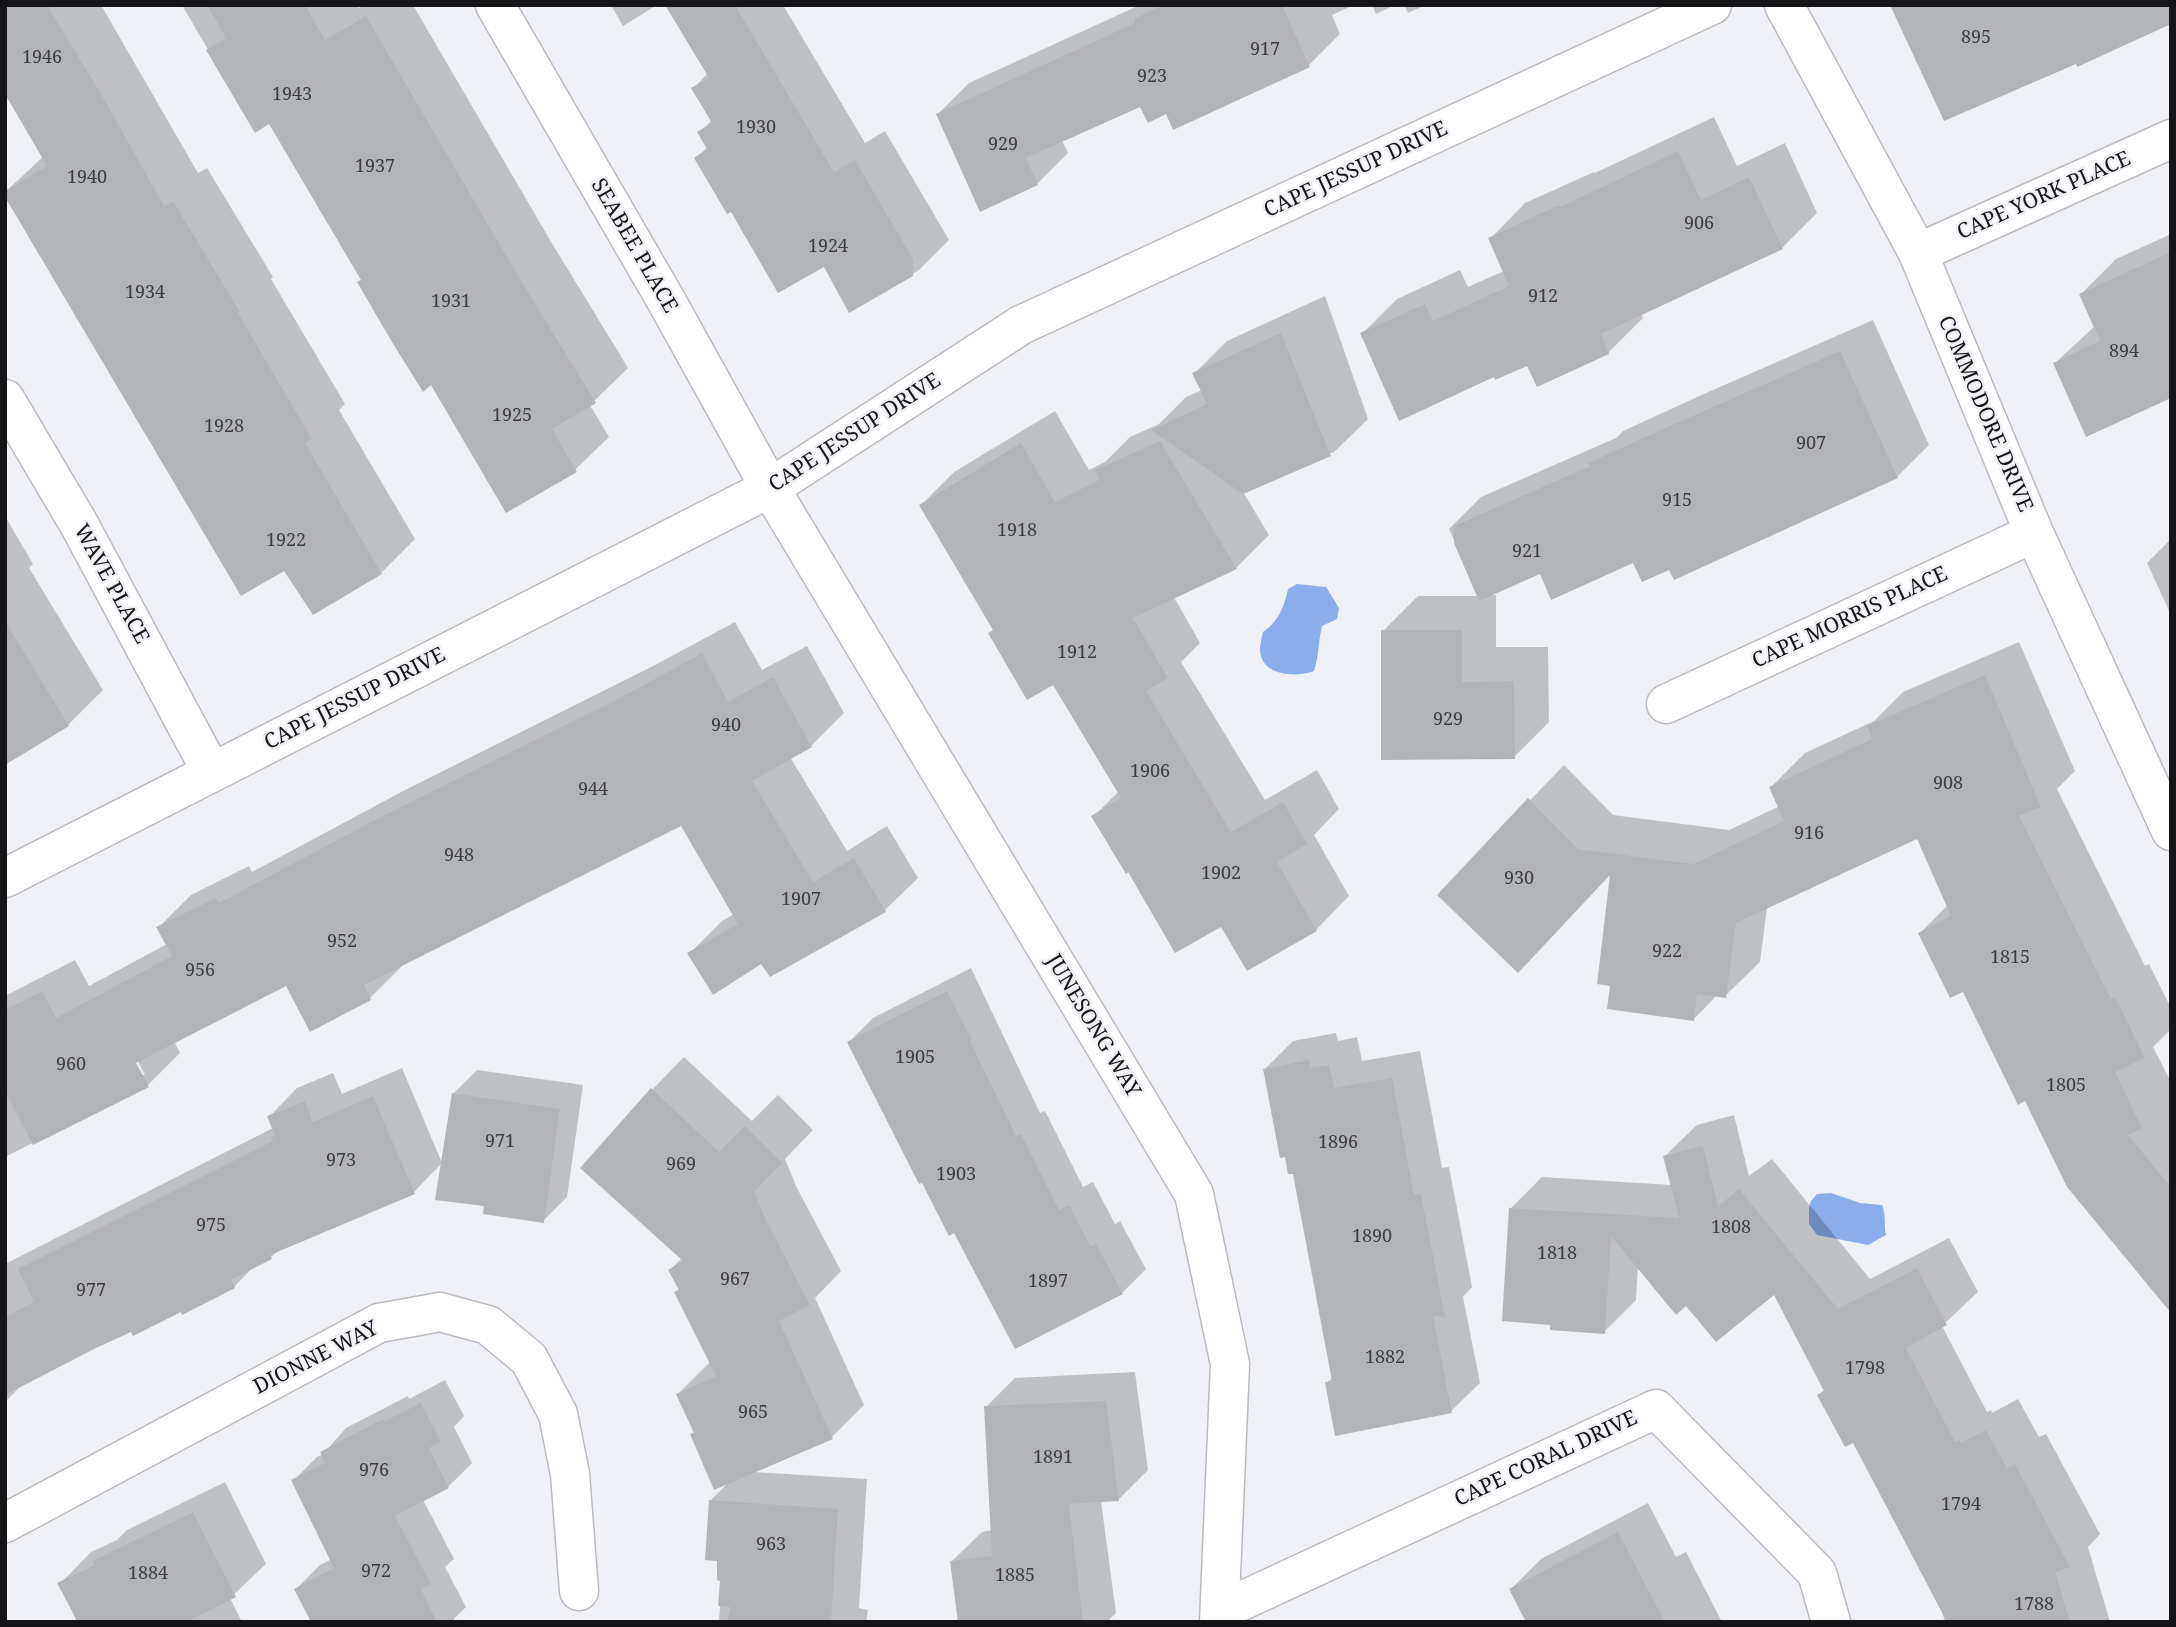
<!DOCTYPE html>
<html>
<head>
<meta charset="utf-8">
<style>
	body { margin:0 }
	#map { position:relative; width:2176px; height:1627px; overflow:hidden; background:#eff1f6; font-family:"Noto Serif",serif }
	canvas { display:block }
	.frame { position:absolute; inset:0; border:7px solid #151517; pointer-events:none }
</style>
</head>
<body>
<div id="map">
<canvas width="2176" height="1627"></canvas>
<div class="frame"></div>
</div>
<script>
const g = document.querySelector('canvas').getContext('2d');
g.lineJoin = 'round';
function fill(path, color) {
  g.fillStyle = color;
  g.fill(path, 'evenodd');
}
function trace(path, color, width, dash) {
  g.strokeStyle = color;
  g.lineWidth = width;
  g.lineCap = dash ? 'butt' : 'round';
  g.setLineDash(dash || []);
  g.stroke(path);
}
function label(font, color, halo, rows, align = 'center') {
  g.font = font + ' "Noto Serif",serif';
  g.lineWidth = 5;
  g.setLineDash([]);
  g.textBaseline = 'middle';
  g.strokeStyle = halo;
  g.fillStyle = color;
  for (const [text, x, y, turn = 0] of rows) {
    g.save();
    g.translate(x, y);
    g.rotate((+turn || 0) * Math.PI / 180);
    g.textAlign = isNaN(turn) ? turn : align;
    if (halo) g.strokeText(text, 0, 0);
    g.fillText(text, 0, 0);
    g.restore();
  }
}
fill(new Path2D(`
	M 1297,584 L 1326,587 L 1339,608 L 1337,619 L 1322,626 C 1318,642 1319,656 1314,671 C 1296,678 1260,676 1260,649 C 1260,644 1262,637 1263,632 C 1279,621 1284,607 1288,589 Z
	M 1831,1193 L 1860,1203 L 1882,1205 C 1886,1213 1884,1226 1886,1235 L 1868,1245 L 1817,1235 L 1809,1224 L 1809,1208 L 1811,1201 L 1817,1194 Z`), '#8aadec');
fill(new Path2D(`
	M 5,5 L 101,5 L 198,173 L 207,168 L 273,277 L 271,279 L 345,404 L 339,410 L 415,539 L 381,573 L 285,568 L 5,192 L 44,156 Z
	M 182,5 L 357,5 L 359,8 L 364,5 L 413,5 L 550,240 L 628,368 L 590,405 L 609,437 L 575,470 L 363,279 L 270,122 L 255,130 Z
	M 611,5 L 657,5 L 623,26 Z
	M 667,5 L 783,5 L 865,143 L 885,131 L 949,240 L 919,270 L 850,311 L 824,265 L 731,209 L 696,158 L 708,147 L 699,133 L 712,120 L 693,89 L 708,73 Z
	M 1140,5 L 1354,5 L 1332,15 L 1340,34 L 1309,65 L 1167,112 L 1141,104 L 1062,140 L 1068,153 L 1037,184 L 938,114 L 969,83 Z
	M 1372,5 L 1395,5 L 1376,14 Z
	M 1404,5 L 1426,5 L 1408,13 Z
	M 1714,117 L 1737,166 L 1785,143 L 1817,213 L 1782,248 L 1641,313 L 1643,318 L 1608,353 L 1528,363 L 1495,375 L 1362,334 L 1397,299 L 1460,270 L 1468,287 L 1504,271 L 1490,239 L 1525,203 L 1594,172 L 1595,173 Z
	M 2171,234 L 2171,396 L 2055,363 L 2095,326 L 2081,294 L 2116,259 Z
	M 1325,296 L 1368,419 L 1334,452 L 1243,492 L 1269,535 L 1236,568 L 1174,597 L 1200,643 L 1181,662 L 1265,800 L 1317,770 L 1339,809 L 1314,835 L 1349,896 L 1316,930 L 1222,925 L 1129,869 L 1093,817 L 1119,791 L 1054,683 L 994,629 L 921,505 L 954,472 L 1055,411 L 1089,470 L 1105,462 L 1130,437 L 1159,424 L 1186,397 L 1202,390 L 1194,374 L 1227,341 Z
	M 1873,320 L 1929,445 L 1897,477 L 1670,567 L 1634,560 L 1541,571 L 1488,595 L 1496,595 L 1496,647 L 1548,647 L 1549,722 L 1514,757 L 1383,631 L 1418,596 L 1479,596 L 1449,529 L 1481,497 L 1616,438 L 1623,431 L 1706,393 Z
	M 5,516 L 33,564 L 29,568 L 103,690 L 68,725 L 5,763 Z
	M 2171,539 L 2171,615 L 2147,563 Z
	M 735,622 L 762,670 L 807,646 L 844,713 L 811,746 L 790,757 L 847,851 L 887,826 L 918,878 L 885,910 L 770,975 L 762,962 L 689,954 L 722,921 L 734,914 L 681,824 L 403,965 L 370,998 L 287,983 L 174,1041 L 180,1053 L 148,1085 L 5,1157 L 5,996 L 75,960 L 89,986 L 167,944 L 158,928 L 191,895 L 249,866 L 252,872 L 405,790 L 653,666 ZM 134,1054 L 145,1075 L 141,1075 L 131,1056 Z
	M 2019,642 L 2075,771 L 2057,789 L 2145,966 L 2149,964 L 2171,1008 L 2171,1029 L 2153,1047 L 2171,1082 L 2171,1310 L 2025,1099 L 1964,989 L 1920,933 L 1948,905 L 1918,837 L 1767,907 L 1760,962 L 1725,996 L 1717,995 L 1694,1019 L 1612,984 L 1612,872 L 1439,895 L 1564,765 L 1613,815 L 1729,830 L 1780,806 L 1771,787 L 1805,753 L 1874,721 L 1903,692 Z
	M 971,968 L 1040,1113 L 1045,1111 L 1083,1187 L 1093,1182 L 1115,1224 L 1120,1221 L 1146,1269 L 1122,1293 L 1015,1346 L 955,1230 L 849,1042 L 873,1018 Z
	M 1336,1033 L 1338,1041 L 1357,1037 L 1362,1061 L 1420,1051 L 1442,1168 L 1449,1167 L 1472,1287 L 1463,1297 L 1480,1383 L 1451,1411 L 1327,1383 L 1333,1377 L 1294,1172 L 1265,1069 L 1293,1041 Z
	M 684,1057 L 752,1121 L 778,1095 L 813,1130 L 785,1159 L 797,1188 L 841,1271 L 815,1298 L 864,1405 L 832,1437 L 753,1472 L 867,1479 L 859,1608 L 868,1610 L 866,1622 L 719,1622 L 722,1580 L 710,1501 L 729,1482 L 692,1434 L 695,1431 L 678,1394 L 711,1361 L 676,1292 L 680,1288 L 670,1270 L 682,1258 L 583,1168 L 653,1089 Z
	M 402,1068 L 442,1163 L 414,1192 L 280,1249 L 271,1257 L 254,1266 L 234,1287 L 131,1330 L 24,1383 L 5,1402 L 5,1264 L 273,1128 L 269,1117 L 297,1088 L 333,1073 L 342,1094 Z
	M 477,1070 L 583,1085 L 567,1197 L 543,1221 L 486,1205 L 453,1094 Z
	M 1734,1115 L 1749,1176 L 1772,1159 L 1870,1279 L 1949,1238 L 1978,1292 L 1942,1326 L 1987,1412 L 1991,1410 L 1992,1413 L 2018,1399 L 2039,1437 L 2046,1434 L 2100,1534 L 2088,1547 L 2110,1622 L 1945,1622 L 1940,1604 L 1853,1441 L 1819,1395 L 1825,1389 L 1774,1293 L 1686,1304 L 1638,1266 L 1636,1300 L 1604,1332 L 1511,1208 L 1542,1177 L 1672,1185 L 1665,1156 L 1697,1125 Z
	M 1135,1372 L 1148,1470 L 1118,1500 L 1101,1501 L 1116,1613 L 1107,1622 L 960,1622 L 952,1561 L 982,1532 L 992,1530 L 986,1407 L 1015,1378 Z
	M 445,1380 L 464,1416 L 454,1427 L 472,1463 L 448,1487 L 423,1500 L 454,1559 L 445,1567 L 466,1607 L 454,1619 L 456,1622 L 313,1622 L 296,1589 L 320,1565 L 332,1559 L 293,1481 L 317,1457 L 323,1454 L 346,1428 L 408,1396 L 409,1399 Z
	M 225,1482 L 266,1564 L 230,1598 L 242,1622 L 77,1622 L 60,1584 L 91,1552 L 117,1540 L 127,1530 Z
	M 1648,1503 L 1676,1557 L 1686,1552 L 1722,1622 L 1528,1622 L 1511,1589 L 1541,1559 Z`), '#0003');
fill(new Path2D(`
	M 5,5 L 47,5 L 104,99 L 164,206 L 173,201 L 240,312 L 238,313 L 312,439 L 305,443 L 382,574 L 313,615 L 284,571 L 241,596 L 5,197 L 5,191 L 47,166 L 5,94 Z
	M 207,5 L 305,5 L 325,40 L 366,16 L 517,274 L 596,403 L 552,429 L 577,472 L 506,513 L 431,385 L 423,392 L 392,342 L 357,282 L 361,280 L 269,124 L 255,133 L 206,50 L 226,38 Z
	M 665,5 L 735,5 L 834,172 L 855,160 L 913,259 L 913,276 L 849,313 L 824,267 L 778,293 L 731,212 L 727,214 L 694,158 L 707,149 L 697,132 L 712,123 L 691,88 L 709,78 Z
	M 1163,5 L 1282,5 L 1310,67 L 1173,130 L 1166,114 L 1148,123 L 1140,107 L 1026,158 L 1038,185 L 980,212 L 936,114 L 1135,23 L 1134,19 Z
	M 1890,5 L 2171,5 L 2171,24 L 2077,67 L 2076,64 L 1944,121 Z
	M 1678,151 L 1701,200 L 1749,177 L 1783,249 L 1601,334 L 1609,354 L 1537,387 L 1527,366 L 1495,380 L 1494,377 L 1399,421 L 1360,333 L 1425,304 L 1433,321 L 1509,286 L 1488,238 L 1559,205 L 1560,207 Z
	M 2171,252 L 2171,398 L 2086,437 L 2053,363 L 2100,341 L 2079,294 Z
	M 1281,333 L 1331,456 L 1243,494 L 1151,430 L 1207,404 L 1192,373 Z
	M 1840,351 L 1898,478 L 1674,580 L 1669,570 L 1642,582 L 1633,563 L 1551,600 L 1540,574 L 1479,601 L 1454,543 L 1454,526 L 1590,466 L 1588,463 L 1672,425 Z
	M 1160,441 L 1237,569 L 1133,618 L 1168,678 L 1146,691 L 1231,832 L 1283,802 L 1307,844 L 1277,862 L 1317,931 L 1247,971 L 1221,927 L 1175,953 L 1128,872 L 1126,874 L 1091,816 L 1121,798 L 1053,685 L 1027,700 L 988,633 L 993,630 L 919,505 L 1021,443 L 1055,502 L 1099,480 L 1095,470 Z
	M 5,621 L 69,726 L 5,765 Z
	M 1381,630 L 1462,630 L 1462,682 L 1514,681 L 1515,759 L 1381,760 Z
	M 702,653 L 728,702 L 773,677 L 812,747 L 752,781 L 813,882 L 854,858 L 886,912 L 770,977 L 761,964 L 713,995 L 687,953 L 738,924 L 681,826 L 364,985 L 371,1000 L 310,1032 L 286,986 L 136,1063 L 149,1087 L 33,1145 L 5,1091 L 5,1010 L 42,991 L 56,1018 L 172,956 L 156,927 L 216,898 L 219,903 L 371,822 L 618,699 Z
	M 1985,675 L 2041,807 L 2019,816 L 2111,999 L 2115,997 L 2145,1058 L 2115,1072 L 2142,1128 L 2128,1135 L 2171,1187 L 2171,1313 L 2067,1187 L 2025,1101 L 2018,1105 L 1963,992 L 1950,998 L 1918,933 L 1951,916 L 1917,839 L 1736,923 L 1726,998 L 1697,994 L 1694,1021 L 1607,1009 L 1610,986 L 1597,984 L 1610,875 L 1518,973 L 1437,895 L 1528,798 L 1578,849 L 1693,864 L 1784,821 L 1769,787 L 1872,739 L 1867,726 Z
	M 947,991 L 972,1040 L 970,1041 L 1016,1136 L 1021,1134 L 1059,1210 L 1069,1205 L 1090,1246 L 1096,1244 L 1123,1294 L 1015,1349 L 954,1233 L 949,1236 L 922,1183 L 919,1184 L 847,1042 Z
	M 1309,1060 L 1310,1068 L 1329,1065 L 1334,1088 L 1392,1078 L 1414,1195 L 1421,1194 L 1445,1317 L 1433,1316 L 1452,1413 L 1335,1436 L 1325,1382 L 1332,1381 L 1293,1174 L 1288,1174 L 1285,1157 L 1280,1158 L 1263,1069 Z
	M 651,1088 L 719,1152 L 745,1126 L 782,1163 L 754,1192 L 766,1220 L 810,1305 L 779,1321 L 833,1439 L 714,1490 L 690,1434 L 694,1433 L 676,1394 L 716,1376 L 674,1292 L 679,1290 L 668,1270 L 683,1261 L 580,1168 Z
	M 452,1093 L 560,1109 L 544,1223 L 483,1214 L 484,1206 L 435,1200 Z
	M 373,1096 L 415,1194 L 270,1255 L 272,1259 L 231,1280 L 235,1288 L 182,1315 L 181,1312 L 133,1336 L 131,1332 L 96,1348 L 5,1395 L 5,1317 L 34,1302 L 18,1269 L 273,1141 L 271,1137 L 275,1136 L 267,1116 L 305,1101 L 313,1122 Z
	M 1703,1146 L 1718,1206 L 1739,1189 L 1838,1309 L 1917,1268 L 1947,1325 L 1906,1348 L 1955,1442 L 1959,1440 L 1961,1443 L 1986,1430 L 2007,1468 L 2015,1464 L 2070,1567 L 2055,1572 L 2070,1622 L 1947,1622 L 1853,1443 L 1845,1447 L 1817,1395 L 1824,1391 L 1774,1295 L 1716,1342 L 1686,1306 L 1676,1315 L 1611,1236 L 1605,1334 L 1550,1330 L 1550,1325 L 1502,1321 L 1509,1208 L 1679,1218 L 1663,1156 Z
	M 1106,1401 L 1119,1501 L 1069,1504 L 1083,1622 L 958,1622 L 950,1561 L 992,1556 L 984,1406 Z
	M 421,1403 L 441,1442 L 429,1448 L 449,1488 L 395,1516 L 431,1584 L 421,1589 L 437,1622 L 311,1622 L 294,1589 L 334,1568 L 291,1480 L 325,1463 L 320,1452 L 383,1419 L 385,1421 Z
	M 709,1500 L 838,1509 L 831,1622 L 727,1622 L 730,1607 L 718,1606 L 720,1581 L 717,1580 L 717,1561 L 705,1560 Z
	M 193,1512 L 236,1597 L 187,1622 L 78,1622 L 57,1583 L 95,1565 L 93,1561 Z
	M 1618,1532 L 1665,1622 L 1526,1622 L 1509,1589 Z`), '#b2b4b8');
const minor = new Path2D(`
	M 495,5 L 667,302 L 770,488 L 1194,1194 L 1230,1364 L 1219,1622
	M 1784,5 L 1918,253 L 2034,533 L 2171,831
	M 1918,253 L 2171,139
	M 5,399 L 80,526 L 211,771
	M 1666,704 L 2034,533
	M 5,878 L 770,488 L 1021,325 L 1712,5
	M 5,1523 L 379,1323 L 440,1312 L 488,1325 L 529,1359 L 558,1414 L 570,1474 L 579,1591
	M 1220,1611 L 1656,1409 L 1817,1573 L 1831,1622`);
trace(minor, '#b8babf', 41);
trace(minor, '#fff', 38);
label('18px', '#3c3d3f', null, [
	["895",1976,38],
	["917",1265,50],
	["1946",42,58],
	["923",1152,77],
	["1943",292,95],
	["1930",756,128],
	["929",1003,145],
	["1937",375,167],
	["1940",87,178],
	["906",1699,224],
	["1924",828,247],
	["1934",145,293],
	["912",1543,297],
	["1931",451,302],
	["894",2124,352],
	["1925",512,416],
	["1928",224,427],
	["907",1811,444],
	["915",1677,501],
	["1918",1017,531],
	["1922",286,541],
	["921",1527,552],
	["1912",1077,653],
	["929",1448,720],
	["940",726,726],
	["1906",1150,772],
	["908",1948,784],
	["944",593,790],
	["916",1809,834],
	["948",459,856],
	["1902",1221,874],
	["930",1519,879],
	["1907",801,900],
	["952",342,942],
	["922",1667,952],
	["1815",2010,958],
	["956",200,971],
	["1905",915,1058],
	["960",71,1065],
	["1805",2066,1086],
	["971",500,1142],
	["1896",1338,1143],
	["973",341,1161],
	["969",681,1165],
	["1903",956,1175],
	["975",211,1226],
	["1808",1731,1228],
	["1890",1372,1237],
	["1818",1557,1254],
	["967",735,1280],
	["1897",1048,1282],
	["977",91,1291],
	["1882",1385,1358],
	["1798",1865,1369],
	["965",753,1413],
	["1891",1053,1458],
	["976",374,1471],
	["1794",1961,1505],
	["963",771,1545],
	["972",376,1572],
	["1884",148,1574],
	["1885",1015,1576],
	["1788",2034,1605]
]);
label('21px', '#151517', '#eff1f6', [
	["CAPE JESSUP DRIVE",1356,170,-25],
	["CAPE YORK PLACE",2044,196,-24],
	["SEABEE PLACE",634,246,60],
	["COMMODORE DRIVE",1985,414,67],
	["CAPE JESSUP DRIVE",855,433,-33],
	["WAVE PLACE",111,584,61],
	["CAPE MORRIS PLACE",1850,618,-25],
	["CAPE JESSUP DRIVE",355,699,-27],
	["JUNESONG WAY",1093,1026,59],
	["DIONNE WAY",316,1358,-27],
	["CAPE CORAL DRIVE",1546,1459,-25]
]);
</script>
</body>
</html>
